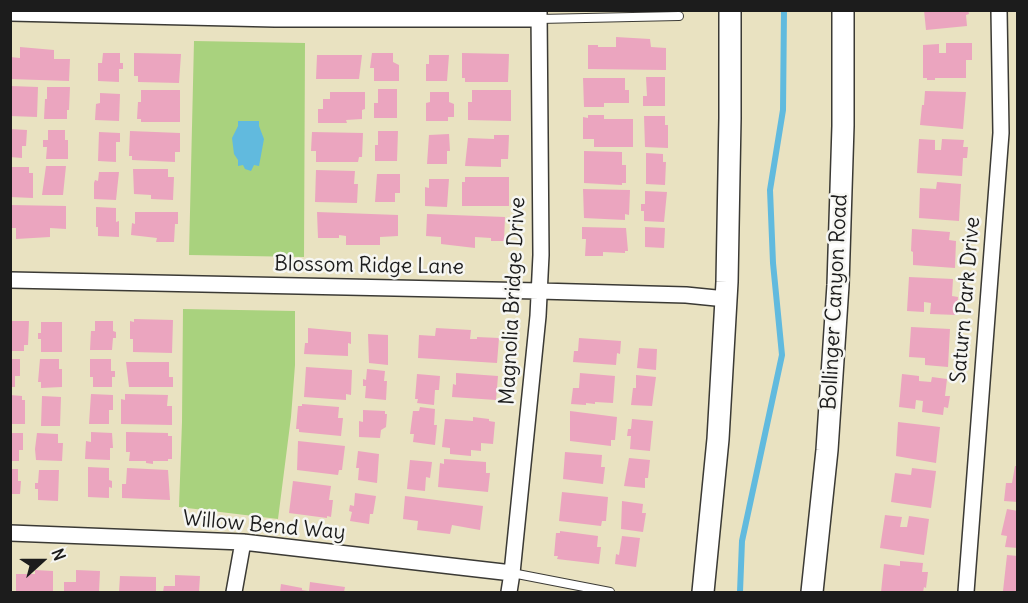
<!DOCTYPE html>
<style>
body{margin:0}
#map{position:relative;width:1028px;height:603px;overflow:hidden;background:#e9e2c1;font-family:Delius,sans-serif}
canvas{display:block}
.frame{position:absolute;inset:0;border:12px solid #1c1c1c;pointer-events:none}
.north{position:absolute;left:12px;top:531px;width:60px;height:60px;-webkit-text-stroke:4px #f6f6f2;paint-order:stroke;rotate:69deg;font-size:16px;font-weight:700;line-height:24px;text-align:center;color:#1c1c1c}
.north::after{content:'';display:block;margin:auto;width:21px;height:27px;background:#1c1c1c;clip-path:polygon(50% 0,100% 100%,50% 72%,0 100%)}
</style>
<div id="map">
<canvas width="1028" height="603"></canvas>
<div class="frame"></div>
<div class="north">N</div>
</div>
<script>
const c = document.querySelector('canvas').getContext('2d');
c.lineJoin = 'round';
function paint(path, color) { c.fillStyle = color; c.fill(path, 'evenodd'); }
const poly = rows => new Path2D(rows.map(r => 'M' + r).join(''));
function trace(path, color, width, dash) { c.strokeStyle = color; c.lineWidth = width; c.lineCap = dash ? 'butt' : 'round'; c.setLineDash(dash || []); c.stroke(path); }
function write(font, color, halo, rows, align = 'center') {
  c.font = font + ' Delius,sans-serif'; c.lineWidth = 5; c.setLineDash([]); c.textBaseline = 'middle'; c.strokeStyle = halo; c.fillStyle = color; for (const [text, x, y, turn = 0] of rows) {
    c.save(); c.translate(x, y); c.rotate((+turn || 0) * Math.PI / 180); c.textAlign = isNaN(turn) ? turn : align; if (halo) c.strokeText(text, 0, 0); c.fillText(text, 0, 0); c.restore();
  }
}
const green = poly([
 [194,41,305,43,304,257,189,255],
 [183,309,295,311,295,365,291,417,278,519,179,507,182,422]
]);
const water = poly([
 [238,121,259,121,259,126,264,139,259,166,254,165,251,171,245,169,243,165,238,166,238,160,234,154,232,138,238,126]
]);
const stream = poly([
 [740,592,742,541,782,355,773,263,770,190,783,110,784,10]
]);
const building = poly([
 [924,10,968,10,969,14,966,15,967,26,926,30],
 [616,37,650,39,651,47,666,48,666,70,588,69,588,45,598,45,598,47,616,47],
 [946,43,972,43,972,60,966,60,966,78,935,78,935,80,927,80,927,78,923,78,923,45,939,44,939,53,946,53],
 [20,47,54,50,54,59,70,59,69,81,10,79,10,57,20,58],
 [103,53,120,53,120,63,123,63,123,69,119,69,119,82,98,81,98,63,102,63],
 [134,53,181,54,179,83,138,82,138,76,134,76],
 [372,53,393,53,393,62,399,65,399,81,374,81,374,68,370,68],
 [462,53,509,54,508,82,465,82,465,78,462,78],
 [317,55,362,55,359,79,316,79],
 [429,55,449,55,447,81,426,81,426,64,429,64],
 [646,77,665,77,665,106,643,106,643,96,647,96],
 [583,78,625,78,625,90,629,90,629,103,604,103,604,107,584,107],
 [10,86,38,87,37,117,10,116],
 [47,87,70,87,69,110,67,110,67,119,44,119,45,99,47,99],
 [378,89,397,89,397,118,374,118,374,103,378,103],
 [141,90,180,90,180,122,141,122,141,119,137,119,138,102,141,102],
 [472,90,511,90,511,121,468,120,468,102,472,102],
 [925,91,966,92,963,129,920,125,922,105,924,105],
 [330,92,365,92,365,109,362,110,362,119,346,120,347,123,318,123,318,109,323,109,323,99,330,99],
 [430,92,449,92,449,102,454,104,454,117,448,117,448,121,426,121,426,103,430,102],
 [100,93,120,94,119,121,95,120,96,104,100,103],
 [588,115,604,115,604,119,633,119,633,147,594,147,594,139,583,139,583,117,588,118],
 [644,116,665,116,665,125,668,125,668,148,645,147],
 [10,129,27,130,26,146,22,146,22,158,10,157],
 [48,130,65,130,65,140,68,140,68,159,46,159,47,147,43,147,43,140,48,140],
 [130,131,180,133,180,152,175,152,175,162,132,160,132,156,129,156],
 [378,131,398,131,397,161,375,161,375,145,378,145],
 [99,132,120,133,120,142,116,142,116,162,98,161],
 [312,132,363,133,362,157,359,157,358,162,316,162,316,151,311,151],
 [449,134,450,151,447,151,447,164,427,164,429,135],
 [494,135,509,135,508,159,501,159,501,167,465,166,468,138,494,139],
 [919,139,935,140,935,150,941,150,942,139,964,140,963,147,968,147,967,158,963,158,962,176,917,173],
 [584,151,622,152,622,165,626,165,626,183,622,183,622,185,584,183],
 [646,153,663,154,663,162,666,162,665,185,646,184],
 [46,166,66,166,63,195,42,195],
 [10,167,29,167,29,173,33,173,33,198,10,197],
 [133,169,168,169,168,177,174,177,173,200,151,199,151,195,134,194],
 [316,170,355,171,354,184,358,184,357,203,315,202],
 [99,172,119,172,116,200,94,199,94,183,95,180,98,181],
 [377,174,400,174,400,193,395,193,395,202,375,202],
 [465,177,509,177,509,206,462,206,462,182,465,182],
 [429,179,449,179,447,207,425,206,425,187,429,188],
 [937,182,961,184,959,221,919,218,920,188,936,189],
 [583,189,630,190,629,215,625,214,625,220,584,218],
 [645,191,667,192,664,222,644,221,644,211,641,211,641,204,645,204],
 [10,205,66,206,66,229,50,228,50,237,16,239,16,228,10,228],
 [96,207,116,208,116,222,119,221,119,237,98,236,98,227,96,227],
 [135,212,178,212,178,224,175,224,174,242,156,242,157,238,131,235,132,223,135,224],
 [317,212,398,215,398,236,380,237,380,245,346,245,346,236,339,235,339,238,318,238],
 [427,214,505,217,504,241,491,241,491,238,475,237,475,248,441,244,441,237,426,236],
 [582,227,626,228,628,251,625,251,625,253,603,252,603,256,585,256,586,239,582,239],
 [645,227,665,228,664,248,645,247],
 [912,229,950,232,949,240,956,241,955,268,913,265,913,252,911,251],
 [909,277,953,279,952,296,958,297,957,315,930,314,931,303,924,302,924,312,907,311],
 [134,319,173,320,172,353,133,352,133,339,130,339,130,321,134,322],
 [10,321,29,321,28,345,24,345,24,351,10,351],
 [95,321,113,321,113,331,116,332,116,338,113,338,112,350,90,350,91,331,95,331],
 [41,322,62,322,62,352,41,352,41,339,38,339,38,333,41,333],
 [911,327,950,329,948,367,925,365,925,358,909,357],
 [308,328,351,332,351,344,348,343,348,356,304,354,305,343,308,343],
 [436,328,471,330,470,339,477,339,477,337,499,338,497,363,418,358,419,335,435,336],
 [368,334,388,335,388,365,369,363],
 [579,338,621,341,620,354,617,353,616,365,573,362,574,351,578,351],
 [639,348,657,349,656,370,637,368],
 [10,359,20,359,20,376,15,376,15,387,10,387],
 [40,359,59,359,59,369,62,369,62,387,41,388,41,382,38,382],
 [90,359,111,359,111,371,115,371,115,377,112,377,112,387,93,387,93,377,90,377],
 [126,362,169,362,169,377,173,377,173,387,129,387],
 [306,367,352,370,351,395,346,394,346,400,304,397],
 [367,369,385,371,384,381,387,381,386,400,365,398,366,386,363,386,363,379,366,380],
 [456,373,498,376,496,400,452,397,453,384,456,385],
 [580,373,615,376,613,403,595,402,595,404,586,403,586,405,571,404,573,388,579,388],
 [417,374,440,376,439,390,435,390,434,405,417,403,418,399,415,399],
 [902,374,919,376,919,381,931,382,932,377,947,379,945,396,950,396,948,408,944,407,943,415,922,412,923,401,916,400,915,409,899,407],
 [636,375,656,377,652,406,631,405,633,388,636,388],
 [91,394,113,395,113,410,109,410,109,424,89,424],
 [125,394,168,395,167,406,172,406,172,425,121,424,121,399,125,400],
 [10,395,22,396,22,400,25,400,25,424,10,424],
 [42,396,61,397,60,426,41,426],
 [302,404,339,407,338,418,343,418,341,436,299,432,299,429,296,429,298,406,302,406],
 [420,407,435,409,434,425,437,425,435,445,413,442,414,434,410,434,413,411,419,411],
 [363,410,385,411,385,414,387,414,386,427,381,430,380,438,359,437,359,421,363,422],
 [570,411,617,417,615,440,611,440,611,446,570,441],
 [473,417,489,419,489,421,495,422,493,444,481,443,481,451,471,450,471,456,450,454,450,448,442,447,445,419,473,421],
 [632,419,653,421,650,451,630,449,631,436,627,436,628,429,631,429],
 [898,422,940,427,936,463,896,456],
 [91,432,112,433,113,448,110,448,110,460,85,459,86,441,91,442],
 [126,432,168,433,168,436,172,436,172,459,168,459,168,461,153,461,153,464,146,463,146,461,129,461,130,452,126,452],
 [10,433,23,433,23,450,19,450,19,461,10,461],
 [37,433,58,434,58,443,63,443,62,461,36,460,35,449],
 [298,441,345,446,342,470,339,470,338,475,297,470],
 [358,451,379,454,377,483,358,480,359,468,356,468],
 [565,452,602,455,601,467,605,467,603,484,563,479],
 [629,458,650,460,648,478,645,478,645,488,624,486],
 [444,459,486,462,486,473,490,473,488,492,438,487,440,463,444,464],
 [410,460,432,462,430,478,426,477,425,491,407,489],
 [1015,466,1018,466,1018,502,1004,501,1006,483,1012,483],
 [88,467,109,468,109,480,112,481,112,488,109,487,109,498,88,497],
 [127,468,168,470,170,500,122,498,122,484,126,484],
 [912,468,936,471,931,508,891,502,895,473,911,475],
 [10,469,18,469,18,481,21,481,20,494,10,494],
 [39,470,59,470,58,501,38,500,38,489,35,489,35,483,38,483],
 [293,481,331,486,329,500,333,500,331,517,327,516,327,518,289,513],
 [562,492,608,497,606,521,602,521,601,526,559,521],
 [355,493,376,496,373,514,370,514,369,524,350,521,352,512,349,511,350,505,354,506],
 [405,496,483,506,480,530,452,525,450,534,417,530,418,521,403,519],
 [622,501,643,504,642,513,646,513,643,532,621,529],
 [1007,509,1018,511,1018,548,1005,547,1007,536,1001,535],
 [885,515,902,517,900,527,907,527,909,516,929,519,924,555,880,548],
 [560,531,598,536,597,547,601,547,599,564,557,559,558,556,554,556,556,533,560,533],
 [622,536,640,538,636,567,615,564,616,554,619,555],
 [1007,555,1018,556,1018,592,1003,591],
 [900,561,923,563,922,572,928,572,926,588,924,587,923,592,881,592,884,564,900,566],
 [35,570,53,571,53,592,16,592,16,574,35,574],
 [76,570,100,571,99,592,64,592,64,582,76,582],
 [175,575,200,576,199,592,163,592,164,586,175,586],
 [120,576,156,577,156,592,119,592],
 [310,582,345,587,344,592,280,592,281,584,302,588,302,590,309,591]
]);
const service = poly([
 [539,19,679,16],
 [512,573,610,592]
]);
const minor = poly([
 [10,13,275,19,539,19],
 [10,280,539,291,686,295,726,299],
 [10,533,243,542,512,573],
 [234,592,243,542],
 [509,592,512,573,538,316,541,255,539,10],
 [966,592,1001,133,999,10]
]);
const secondary = poly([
 [703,592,718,439,727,282,730,118,730,10],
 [812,592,827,450,838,285,843,126,843,10]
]);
const streetNames = [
 ["Blossom Ridge Lane",369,266,1],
 ["Saturn Park Drive",966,300,-85],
 ["Magnolia Bridge Drive",513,301,-87],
 ["Bollinger Canyon Road",835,302,-87],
 ["Willow Bend Way",264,526,5]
];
paint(green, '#a9d27e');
paint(water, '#61bade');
trace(stream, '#61bade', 6);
paint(building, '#eba5bf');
trace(service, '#3b3a35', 10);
trace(minor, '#3b3a35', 18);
trace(secondary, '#3b3a35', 24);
trace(service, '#fff', 8);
trace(minor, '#fff', 15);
trace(secondary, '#fff', 21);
write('21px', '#1c1c1c', '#f6f6f2', streetNames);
</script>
